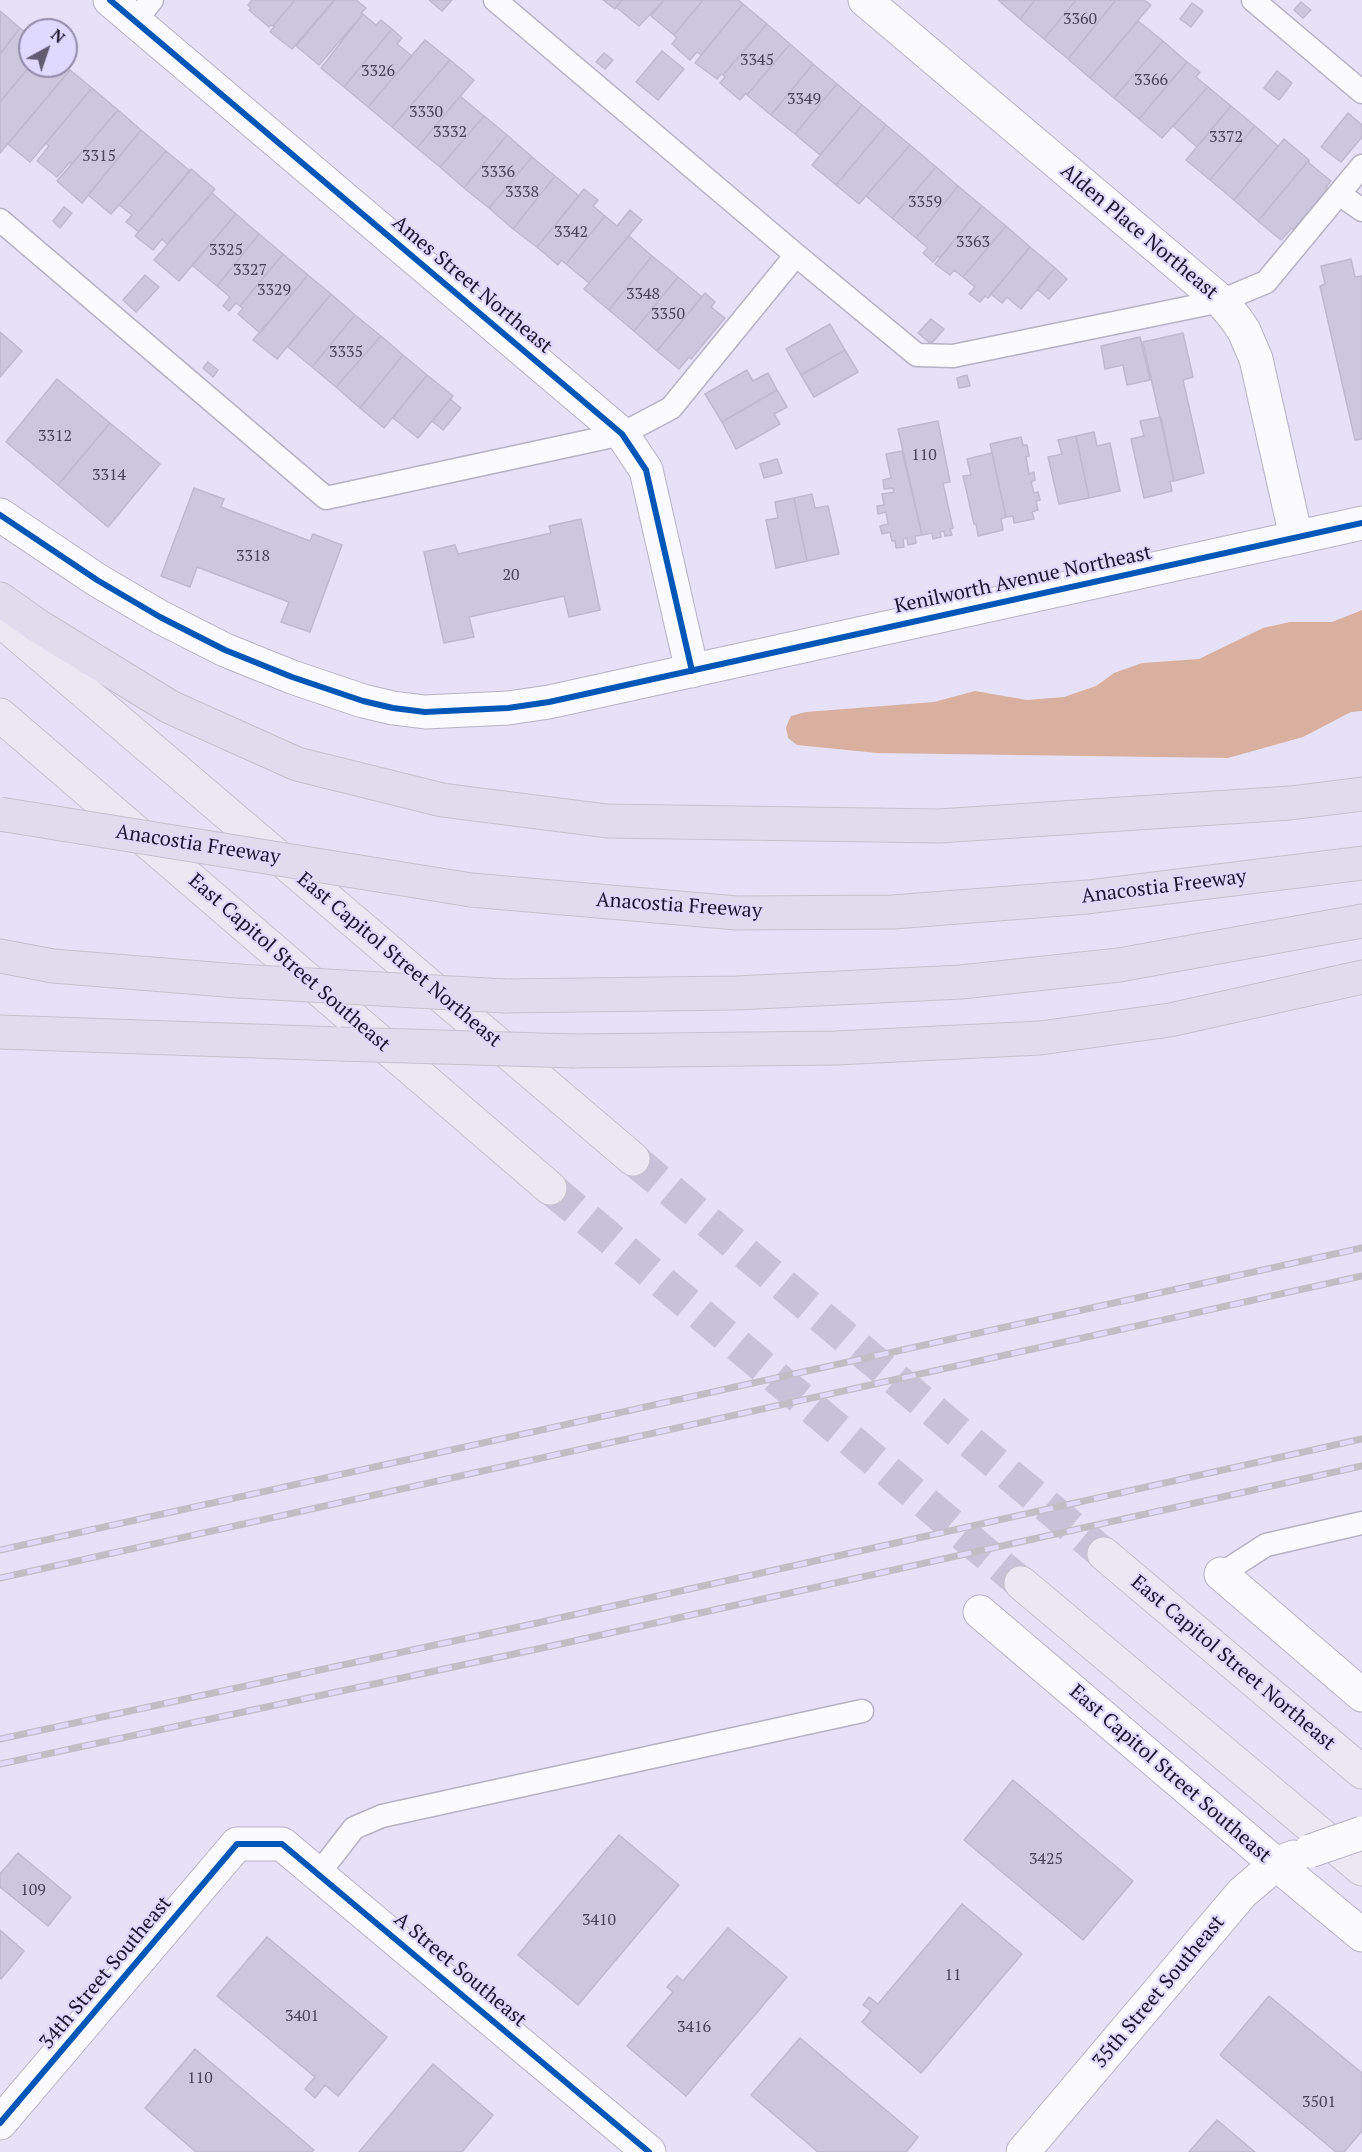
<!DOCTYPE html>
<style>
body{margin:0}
#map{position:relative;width:1362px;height:2152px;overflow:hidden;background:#e6e1f7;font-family:"PT Serif",serif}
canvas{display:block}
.north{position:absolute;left:18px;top:18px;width:60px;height:60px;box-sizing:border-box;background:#e0d9ff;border:2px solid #918baa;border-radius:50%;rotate:40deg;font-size:16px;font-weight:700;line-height:24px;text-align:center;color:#1b152b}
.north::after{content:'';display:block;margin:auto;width:21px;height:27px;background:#625c72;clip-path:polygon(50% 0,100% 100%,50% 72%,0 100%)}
</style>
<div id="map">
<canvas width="1362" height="2152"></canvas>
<div class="north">N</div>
</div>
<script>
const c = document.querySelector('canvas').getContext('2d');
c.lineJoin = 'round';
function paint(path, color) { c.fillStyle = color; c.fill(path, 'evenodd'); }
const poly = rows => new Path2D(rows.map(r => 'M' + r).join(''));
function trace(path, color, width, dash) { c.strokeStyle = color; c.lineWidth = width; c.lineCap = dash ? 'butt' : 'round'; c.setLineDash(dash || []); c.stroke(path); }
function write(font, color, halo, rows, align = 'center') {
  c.font = font + ' "PT Serif",serif'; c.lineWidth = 4.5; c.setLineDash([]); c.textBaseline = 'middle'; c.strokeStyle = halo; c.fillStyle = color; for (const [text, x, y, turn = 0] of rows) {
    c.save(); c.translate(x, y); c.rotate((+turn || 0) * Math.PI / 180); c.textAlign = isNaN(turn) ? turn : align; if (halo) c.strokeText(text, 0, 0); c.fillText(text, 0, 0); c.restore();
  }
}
const forest = poly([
 [1362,610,1362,711,1351,712,1303,737,1228,758,877,753,797,745,788,738,786,727,791,716,806,712,934,702,975,691,1027,700,1064,697,1096,686,1114,673,1142,663,1199,659,1263,628,1290,622,1332,622]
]);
const building = poly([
 [252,0,295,0,273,26,271,25,269,27,249,10,251,8,248,5,252,0],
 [295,0,334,0,292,49,270,32,274,27,273,26,295,0],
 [335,0,356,0,366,8,361,13,363,14,319,65,296,46,335,0],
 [429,0,452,0,442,11,429,0],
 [603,0,622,0,615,9,603,0],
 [622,0,664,0,639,26,616,7,622,0],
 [664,0,703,0,674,35,651,16,664,0],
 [703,0,738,0,743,4,701,55,697,52,690,60,672,44,677,38,674,35,703,0],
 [998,0,1035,0,1020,19,998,0],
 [1035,0,1076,0,1044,39,1020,19,1035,0],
 [1076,0,1116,0,1068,59,1044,39,1076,0],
 [1116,0,1144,0,1151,5,1090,78,1068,59,1116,0],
 [1301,2,1311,10,1303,18,1294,10,1301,2],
 [1192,3,1203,11,1191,27,1180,19,1192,3],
 [743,4,767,24,723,75,721,74,717,79,695,63,743,4],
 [0,11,20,28,0,54,0,11],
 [363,14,376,25,381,20,392,29,344,87,321,68,363,14],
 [1138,21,1163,41,1114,98,1090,78,1138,21],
 [767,24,790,44,747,95,746,93,740,100,720,83,725,77,723,75,767,24],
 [20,28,30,36,30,66,0,102,0,54,20,28],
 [392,29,402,38,397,44,412,56,368,107,344,87,392,29],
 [425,40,450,60,392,127,368,107,425,40],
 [1163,41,1187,62,1139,119,1114,98,1163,41],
 [790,44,813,64,771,115,747,95,790,44],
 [662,51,684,69,658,100,636,82,662,51],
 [604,53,613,60,605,69,596,62,604,53],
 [450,60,474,80,417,148,392,127,450,60],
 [1187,62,1200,72,1196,77,1208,87,1162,138,1139,119,1187,62],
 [813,64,837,84,795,134,771,115,813,64],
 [30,66,65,66,70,70,0,153,0,102,30,66],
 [70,70,92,88,30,162,8,144,70,70],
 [1277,71,1292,83,1279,100,1264,88,1277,71],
 [837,84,862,105,820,155,795,134,837,84],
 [1208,87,1231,106,1197,147,1173,126,1208,87],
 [92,88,118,110,72,164,70,162,57,177,37,161,49,146,46,143,92,88],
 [460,96,484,116,440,167,417,148,460,96],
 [862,105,886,125,836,185,812,165,862,105],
 [1231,106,1255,126,1210,180,1186,160,1231,106],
 [118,110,141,130,82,203,57,181,118,110],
 [1348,113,1362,125,1362,137,1341,162,1321,147,1348,113],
 [484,116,507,135,464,188,440,167,484,116],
 [886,125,910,145,859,204,836,185,886,125],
 [1255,126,1278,146,1234,200,1210,180,1255,126],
 [141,130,166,151,111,214,88,195,141,130],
 [507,135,532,157,489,208,464,188,507,135],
 [1284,139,1309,160,1258,221,1234,200,1284,139],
 [910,145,936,167,892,218,866,196,910,145],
 [166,151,190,171,139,232,126,222,132,215,119,205,166,151],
 [532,157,555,176,513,229,489,208,532,157],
 [1309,160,1309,163,1331,181,1326,187,1328,188,1293,230,1292,228,1281,240,1258,221,1309,160],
 [936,167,958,186,916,238,892,218,936,167],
 [191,169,215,189,167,244,162,239,153,250,135,236,191,169],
 [555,176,579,196,537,247,513,229,555,176],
 [958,186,982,206,940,258,938,256,933,262,923,253,928,248,916,238,958,186],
 [584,189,598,200,593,206,605,216,566,264,561,260,558,265,537,247,584,189],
 [212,193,236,214,179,281,154,260,212,193],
 [982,206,1006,226,963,277,954,270,950,275,935,264,982,206],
 [64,207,72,213,60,228,53,221,64,207],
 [630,210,642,220,589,283,566,264,605,216,617,226,630,210],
 [236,214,259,234,217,286,192,265,236,214],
 [1006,226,1030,247,988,298,985,296,980,302,969,294,975,287,963,277,1006,226],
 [259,234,283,254,240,306,236,303,229,311,223,306,230,297,217,286,259,234],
 [629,236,652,256,609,310,584,289,629,236],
 [1030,247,1055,268,1021,309,1007,297,1002,303,991,294,1030,247],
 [283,254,308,275,260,333,238,314,243,308,240,306,283,254],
 [652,256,678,277,634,331,609,310,652,256],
 [1351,259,1355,277,1362,276,1362,439,1355,440,1320,286,1325,284,1321,266,1351,259],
 [1055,268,1067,279,1049,299,1037,289,1055,268],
 [145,275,159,287,136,312,123,300,145,275],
 [308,275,331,294,277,359,253,340,308,275],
 [678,277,702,297,657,351,634,331,678,277],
 [705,293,715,302,711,307,725,318,691,359,689,357,679,369,657,351,705,293],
 [331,294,355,315,312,367,288,347,331,294],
 [355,315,381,336,336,387,312,367,355,315],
 [931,319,944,329,931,344,918,333,931,319],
 [830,324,845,350,801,375,786,349,830,324],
 [0,332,22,351,0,377,0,332],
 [1183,333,1193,377,1183,380,1204,473,1174,481,1143,342,1183,333],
 [381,336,403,355,360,408,336,387,381,336],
 [1140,337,1150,380,1127,385,1123,365,1105,369,1101,346,1140,337],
 [845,350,858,372,814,397,801,375,845,350],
 [403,355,427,375,384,428,360,408,403,355],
 [208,362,218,370,213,377,203,368,208,362],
 [747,370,753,381,768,373,777,390,722,422,705,394,747,370],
 [427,375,453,396,418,438,393,418,427,375],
 [967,375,970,386,959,388,957,378,967,375],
 [57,379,110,423,58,485,6,442,57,379],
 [777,390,787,407,774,414,780,424,736,449,722,422,777,390],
 [450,399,461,408,443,430,432,421,450,399],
 [1161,417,1174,481,1170,481,1172,491,1144,498,1131,439,1144,436,1140,421,1161,417],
 [938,421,950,482,943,483,953,528,950,529,952,535,945,536,944,531,940,532,941,537,933,539,932,533,922,535,898,429,938,421],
 [110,423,160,464,108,527,58,485,110,423],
 [1094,432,1097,446,1110,443,1120,491,1089,498,1076,436,1094,432],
 [1076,436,1089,498,1059,504,1048,457,1062,454,1058,440,1076,436],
 [1021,437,1023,445,1027,445,1029,456,1026,457,1029,474,1034,472,1035,480,1031,482,1034,493,1038,492,1040,500,1036,501,1038,510,1032,512,1034,519,1014,523,1013,516,1006,517,990,444,1021,437],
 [902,451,922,535,915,536,916,543,908,545,907,538,903,539,904,547,896,548,895,541,892,541,890,532,882,534,880,526,888,524,886,512,878,514,877,506,884,505,882,494,894,492,893,488,884,489,883,480,891,478,886,454,902,451],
 [992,453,1006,517,1001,519,1003,530,978,536,976,524,974,524,963,476,971,475,967,459,992,453],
 [777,459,782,473,764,478,760,464,777,459],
 [194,488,224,499,221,507,310,541,313,534,342,545,310,632,281,622,289,602,197,567,190,587,161,576,194,488],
 [812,494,815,508,828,506,839,554,807,561,794,498,812,494],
 [794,498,807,561,776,568,766,520,778,518,775,502,794,498],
 [581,519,600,610,569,617,564,596,469,617,474,637,444,643,424,552,455,545,458,554,551,533,549,526,581,519],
 [1013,1780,1133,1881,1083,1940,964,1840,1013,1780],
 [619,1835,679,1885,578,2005,518,1955,619,1835],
 [18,1853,71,1897,48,1926,0,1887,0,1874,18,1853],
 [962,1904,1022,1954,921,2073,862,2022,871,2011,863,2005,869,1997,878,2004,962,1904],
 [728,1928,787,1977,686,2096,627,2046,673,1992,667,1987,677,1976,683,1981,728,1928],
 [0,1930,24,1951,1,1979,0,1978,0,1930],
 [267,1937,387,2037,338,2096,325,2085,315,2098,305,2089,315,2077,217,1996,267,1937],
 [1269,1996,1362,2073,1362,2131,1344,2152,1336,2152,1220,2055,1269,1996],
 [800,2038,918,2137,906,2152,818,2152,751,2095,800,2038],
 [195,2049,314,2150,312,2152,196,2152,145,2108,195,2049],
 [433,2064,493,2115,462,2152,359,2152,433,2064],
 [1217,2120,1255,2152,1189,2152,1217,2120]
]);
const primaryTunnel = poly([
 [633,1159,1104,1554],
 [550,1188,1021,1583]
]);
const service = poly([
 [495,0,796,255,917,355,953,356,1221,301,1266,282,1362,166],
 [1253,0,1362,92],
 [135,21,152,0],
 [1339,194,1362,210],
 [0,220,326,498,622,434,671,408,796,255],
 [1221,1574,1266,1545,1362,1523],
 [319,1873,354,1828,382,1816,862,1711]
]);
const minor = poly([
 [110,0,622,434,646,470,692,671],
 [865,0,1221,301,1236,319,1244,331,1256,359,1296,537],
 [0,515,97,580,160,617,225,650,292,677,363,701,393,708,425,712,508,708,549,702,1362,523],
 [1221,1574,1362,1695],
 [980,1612,1276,1864,1362,1935],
 [0,2123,237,1844,282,1844,649,2152],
 [1023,2152,1242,1893,1276,1864,1294,1857]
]);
const primary = poly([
 [0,620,633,1159],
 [0,715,550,1188],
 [1104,1554,1362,1772],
 [1021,1583,1362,1869]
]);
const motorway = poly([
 [0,599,38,626,170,707,297,764,442,800,607,821,939,826,1290,803,1362,794],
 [471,890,737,913,893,912,1088,897,1362,863],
 [0,956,53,966,238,981],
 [505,996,736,993,961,982,1119,965,1362,921],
 [0,1032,340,1044],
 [575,1051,836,1048,1040,1038,1170,1020,1362,977]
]);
const rail = poly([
 [0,1550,1362,1248],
 [0,1578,1362,1276],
 [0,1739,537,1623,1362,1439],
 [0,1764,556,1645,1362,1466]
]);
const minorBridge = poly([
 [1310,1851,1362,1833]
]);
const motorwayBridge = poly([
 [0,814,471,890],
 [238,981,505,996],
 [340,1044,575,1051]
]);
const cycleway = poly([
 [110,0,622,434,646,470,692,671],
 [0,515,97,580,160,617,225,650,292,677,363,701,393,708,425,712,508,708,549,702,1362,523],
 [0,2123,237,1844,282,1844,649,2152]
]);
const numberNames = [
 ["3360",1080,19],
 ["3345",757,60],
 ["3326",378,71],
 ["3366",1151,80],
 ["3349",804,99],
 ["3330",426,112],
 ["3332",450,132],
 ["3372",1226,137],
 ["3315",99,156],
 ["3336",498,172],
 ["3338",522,192],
 ["3359",925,202],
 ["3342",571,232],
 ["3363",973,242],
 ["3325",226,250],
 ["3327",250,270],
 ["3329",274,290],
 ["3348",643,294],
 ["3350",668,314],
 ["3335",346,352],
 ["3312",55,436],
 ["110",924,455],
 ["3314",109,475],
 ["3318",253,556],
 ["20",511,575],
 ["3425",1046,1859],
 ["109",33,1890],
 ["3410",599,1920],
 ["11",953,1975],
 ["3401",302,2016],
 ["3416",694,2027],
 ["110",200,2078],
 ["3501",1319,2102]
];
const streetNames = [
 ["Alden Place Northeast",1139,232,40],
 ["Ames Street Northeast",472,285,40],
 ["Kenilworth Avenue Northeast",1023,580,-12],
 ["Anacostia Freeway",198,845,9],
 ["Anacostia Freeway",1164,887,-7],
 ["Anacostia Freeway",679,906,4],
 ["East Capitol Street Northeast",399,960,40],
 ["East Capitol Street Southeast",289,963,41],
 ["East Capitol Street Northeast",1233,1663,40],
 ["East Capitol Street Southeast",1170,1774,41],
 ["A Street Southeast",460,1970,40],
 ["34th Street Southeast",106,1973,-50],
 ["35th Street Southeast",1159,1992,-50]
];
paint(forest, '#d9b09f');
paint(building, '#ccc7dd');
trace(building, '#beb9ce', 1.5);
trace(primaryTunnel, '#c8c2d8', 33, [33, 16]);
trace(service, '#b6b2c6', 25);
trace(minor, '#b6b2c6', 35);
trace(primary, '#c4c1cd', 35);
trace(motorway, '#c4c1cd', 35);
trace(service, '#fbfafe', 22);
trace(minor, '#fbfafe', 33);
trace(primary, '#ebe8f4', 33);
trace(motorway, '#e0dced', 33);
trace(rail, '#c0bec4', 7);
trace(rail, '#e0d9ff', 4.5, [14]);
trace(minorBridge, '#b6b2c6', 35, []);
trace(motorwayBridge, '#c4c1cd', 35, []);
trace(minorBridge, '#fbfafe', 33);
trace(motorwayBridge, '#e0dced', 33);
trace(cycleway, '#0057b8', 6);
write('16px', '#474258', null, numberNames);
write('20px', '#1b152b', '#e0d9ff', streetNames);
</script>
